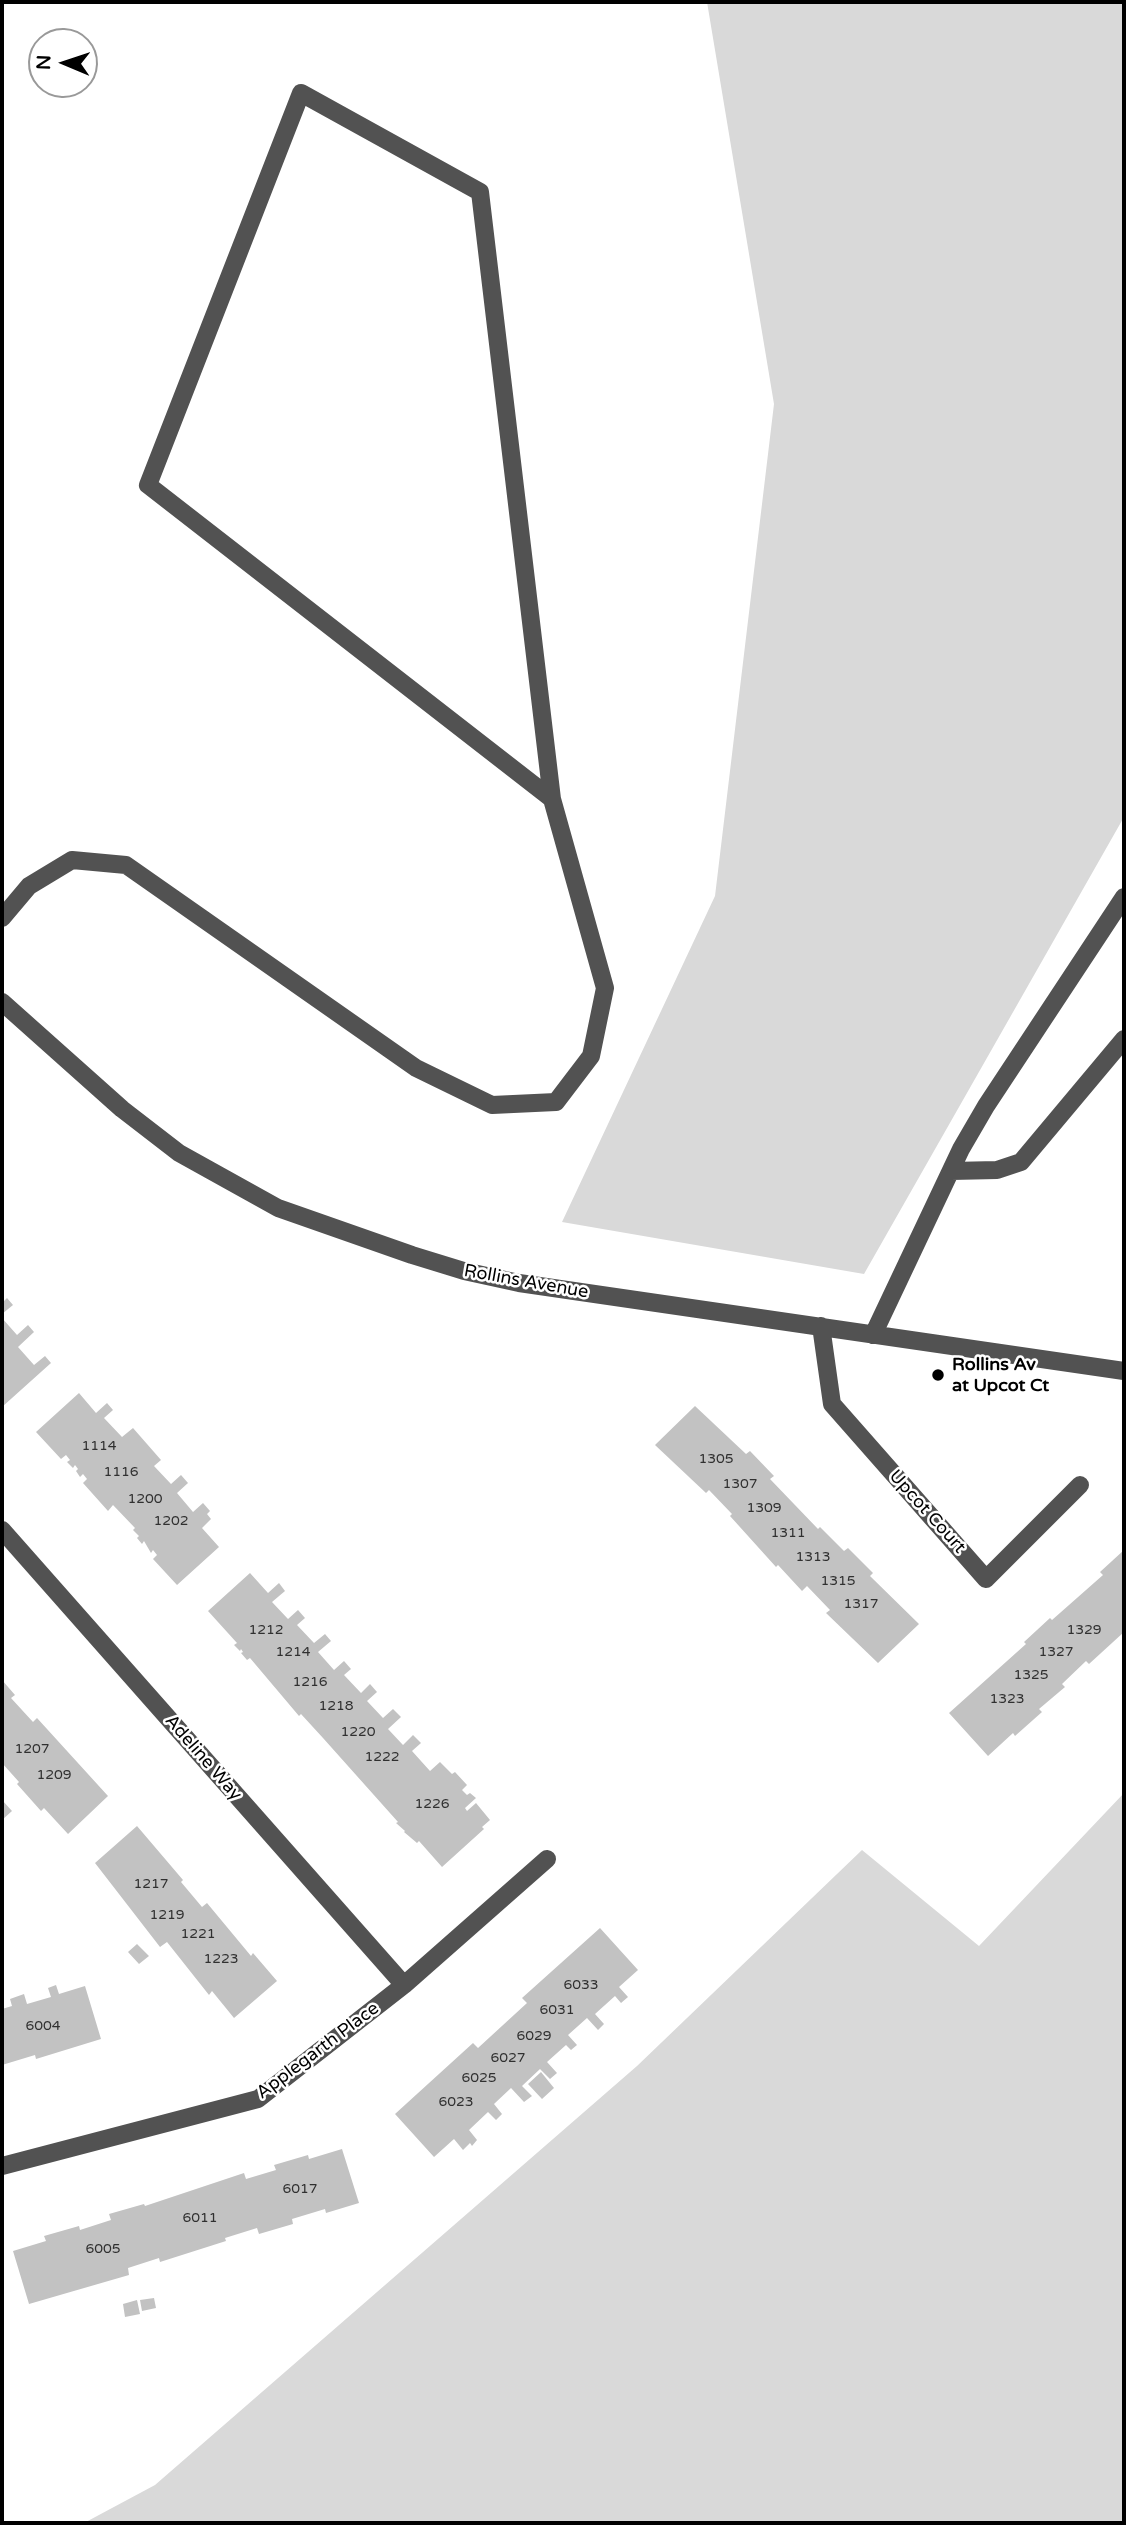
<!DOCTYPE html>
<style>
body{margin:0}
#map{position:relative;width:1126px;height:2525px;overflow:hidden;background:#fff;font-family:"Varela Round",sans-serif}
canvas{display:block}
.frame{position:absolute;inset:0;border:4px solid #000;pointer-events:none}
.north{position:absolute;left:28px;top:28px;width:70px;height:70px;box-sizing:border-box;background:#fff;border:2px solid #999;border-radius:50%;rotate:272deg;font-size:19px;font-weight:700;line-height:28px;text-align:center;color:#000}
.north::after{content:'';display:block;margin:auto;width:24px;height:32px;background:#000;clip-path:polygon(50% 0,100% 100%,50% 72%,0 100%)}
</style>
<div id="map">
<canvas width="1126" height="2525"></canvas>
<div class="frame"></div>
<div class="north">N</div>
</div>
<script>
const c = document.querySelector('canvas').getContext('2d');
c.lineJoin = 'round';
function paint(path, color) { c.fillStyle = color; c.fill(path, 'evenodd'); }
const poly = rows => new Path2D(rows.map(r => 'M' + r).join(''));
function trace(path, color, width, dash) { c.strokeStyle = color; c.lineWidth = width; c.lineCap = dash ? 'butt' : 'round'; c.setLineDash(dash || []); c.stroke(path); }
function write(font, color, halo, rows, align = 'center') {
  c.font = font + ' "Varela Round",sans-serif'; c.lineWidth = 5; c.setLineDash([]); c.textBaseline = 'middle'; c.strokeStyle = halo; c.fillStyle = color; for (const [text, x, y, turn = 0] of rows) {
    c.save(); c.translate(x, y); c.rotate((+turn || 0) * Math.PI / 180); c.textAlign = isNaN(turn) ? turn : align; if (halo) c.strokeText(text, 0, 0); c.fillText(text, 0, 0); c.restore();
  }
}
const green = poly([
 [707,2,1124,2,1124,817,864,1274,562,1222,715,896,774,404],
 [1124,1793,1124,2523,84,2523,155,2485,637,2066,862,1850,979,1946]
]);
const building = poly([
 [7,1298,13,1305,2,1314,2,1303],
 [2,1318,17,1335,28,1325,34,1332,18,1347,34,1365,45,1356,51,1363,2,1407],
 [79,1393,96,1413,107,1403,113,1410,104,1418,122,1437,133,1428,161,1460,154,1466,171,1484,181,1475,188,1483,177,1493,193,1512,203,1503,210,1511,207,1514,211,1519,202,1528,219,1547,177,1585,153,1559,157,1555,153,1550,151,1553,144,1541,142,1544,137,1538,139,1536,133,1530,135,1528,113,1505,108,1511,83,1483,87,1479,83,1474,80,1477,76,1471,78,1469,75,1465,73,1468,67,1462,70,1460,66,1455,61,1459,36,1432],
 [695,1406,746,1454,750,1451,774,1476,770,1479,818,1529,820,1527,844,1551,848,1548,873,1573,870,1576,919,1624,878,1663,826,1613,830,1610,807,1586,802,1591,778,1565,776,1567,730,1516,732,1514,709,1490,706,1493,655,1445],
 [1124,1550,1124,1632,1089,1664,1086,1661,1062,1684,1065,1687,1039,1709,1042,1712,1015,1736,1013,1733,988,1756,949,1713,1026,1644,1024,1642,1050,1618,1052,1620,1103,1575,1100,1572],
 [250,1573,268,1593,279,1583,285,1591,272,1602,288,1619,298,1610,305,1618,297,1625,314,1643,325,1634,331,1641,318,1652,334,1670,344,1661,351,1669,344,1675,361,1693,370,1684,377,1692,367,1701,383,1718,393,1709,401,1717,388,1729,403,1745,413,1735,421,1743,412,1751,430,1771,440,1762,452,1774,455,1772,467,1785,462,1790,467,1795,470,1793,476,1798,465,1808,467,1811,476,1803,490,1820,482,1827,484,1829,442,1867,419,1841,417,1843,404,1832,405,1831,396,1823,398,1822,323,1738,301,1714,299,1716,250,1658,247,1660,241,1653,243,1652,241,1649,240,1651,234,1645,237,1643,208,1611],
 [2,1680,15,1695,11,1698,33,1722,37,1718,108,1796,68,1834,44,1808,41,1811,17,1784,19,1782,2,1763],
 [2,1800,12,1811,2,1820],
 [137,1826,183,1880,181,1882,202,1907,207,1903,251,1956,253,1953,277,1981,234,2018,212,1991,209,1995,167,1942,160,1947,95,1863],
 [600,1928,638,1970,619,1987,628,1997,621,2003,615,1996,595,2014,604,2024,598,2030,587,2018,568,2035,577,2045,571,2050,566,2045,547,2062,557,2073,550,2079,540,2069,522,2086,532,2096,524,2102,511,2088,494,2104,502,2114,496,2120,488,2112,469,2130,477,2140,472,2146,470,2143,463,2150,454,2139,434,2157,395,2114,473,2043,478,2048,527,2003,522,1998],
 [137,1944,149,1956,139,1964,128,1952],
 [56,1985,59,1994,85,1986,101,2039,36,2059,35,2055,2,2065,2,2009,12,2006,10,1999,24,1994,27,2004,51,1997,48,1988],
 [541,2072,554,2088,542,2099,528,2084],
 [342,2149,359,2203,326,2213,325,2209,292,2219,293,2224,259,2234,257,2228,225,2238,226,2241,160,2262,159,2258,128,2268,129,2275,29,2304,13,2251,46,2241,44,2236,79,2226,80,2230,111,2220,109,2214,144,2204,145,2206,244,2173,246,2179,276,2170,274,2165,308,2155,309,2159],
 [154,2298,156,2308,142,2311,140,2300],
 [137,2300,140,2314,125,2317,123,2304]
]);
const minor = poly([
 [2,918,29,886,72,860,126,865,416,1068,492,1105,556,1102,591,1056,605,988,552,799,480,192,301,93,148,485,552,799],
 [2,1002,122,1109,179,1153,278,1208,412,1255,464,1271,519,1283,1124,1371],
 [951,1171,997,1170,1021,1162,1124,1039],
 [821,1326,832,1404,986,1579,1080,1485],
 [873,1335,961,1149,986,1106,1124,897],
 [2,1530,404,1985],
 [2,2166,258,2099,404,1985,547,1859]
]);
const markers = [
 [938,1375,7,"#000"]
];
const numberNames = [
 ["1114",99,1446],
 ["1305",716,1459],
 ["1116",121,1472],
 ["1307",740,1484],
 ["1200",145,1499],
 ["1309",764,1508],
 ["1202",171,1521],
 ["1311",788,1533],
 ["1313",813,1557],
 ["1315",838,1581],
 ["1317",861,1604],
 ["1212",266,1630],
 ["1329",1084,1630],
 ["1214",293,1652],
 ["1327",1056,1652],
 ["1325",1031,1675],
 ["1216",310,1682],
 ["1323",1007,1699],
 ["1218",336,1706],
 ["1220",358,1732],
 ["1207",32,1749],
 ["1222",382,1757],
 ["1209",54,1775],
 ["1226",432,1804],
 ["1217",151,1884],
 ["1219",167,1915],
 ["1221",198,1934],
 ["1223",221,1959],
 ["6033",581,1985],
 ["6031",557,2010],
 ["6004",43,2026],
 ["6029",534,2036],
 ["6027",508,2058],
 ["6025",479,2078],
 ["6023",456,2102],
 ["6017",300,2189],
 ["6011",200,2218],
 ["6005",103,2249]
];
const streetNames = [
 ["Rollins Avenue",526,1282,10],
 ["Upcot Court",927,1512,48],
 ["Adeline Way",203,1758,49],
 ["Applegarth Place",318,2051,-37]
];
const poiNames = [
 ["Rollins Av",952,1365],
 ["at Upcot Ct",952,1386]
];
paint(green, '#d9d9d9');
paint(building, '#c2c2c2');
trace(minor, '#525252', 18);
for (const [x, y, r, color] of markers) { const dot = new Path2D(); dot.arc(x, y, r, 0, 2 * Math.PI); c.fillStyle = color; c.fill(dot); trace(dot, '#fff', 2.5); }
write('14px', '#303030', null, numberNames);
write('18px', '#000', '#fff', streetNames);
write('bold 18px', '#000', '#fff', poiNames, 'left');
</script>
